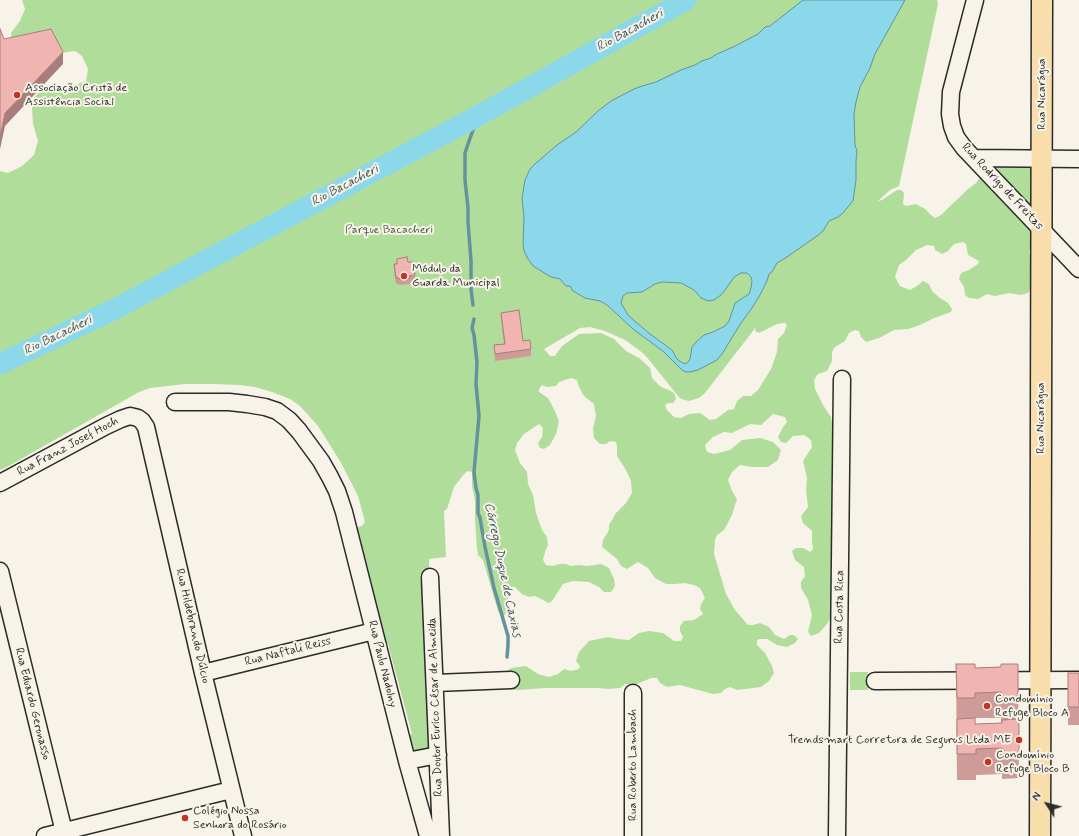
<!DOCTYPE html>
<meta charset="utf-8">
<style>
body{margin:0}
#map{position:relative;width:1079px;height:836px;overflow:hidden;background:#f7f3e8;font-family:Mynerve,sans-serif}
canvas{display:block}
.north{position:absolute;left:1027px;top:784px;width:40px;height:40px;-webkit-text-stroke:3px #f7f3e8;paint-order:stroke;rotate:306deg;font-size:11px;font-weight:700;line-height:16px;text-align:center;color:#2b2b2b}
.north::after{content:'';display:block;margin:auto;width:14px;height:18px;background:#2b2b2b;clip-path:polygon(50% 0,100% 100%,50% 72%,0 100%)}
</style>
<div id="map">
<canvas width="1079" height="836"></canvas>
<div class="north">N</div>
</div>
<script>
const c = document.querySelector('canvas').getContext('2d');
c.lineJoin = 'round';
function paint(path, color) { c.fillStyle = color; c.fill(path, 'evenodd'); }
const poly = rows => new Path2D(rows.map(r => 'M' + r).join(''));
function trace(path, color, width, dash) { c.strokeStyle = color; c.lineWidth = width; c.lineCap = dash ? 'butt' : 'round'; c.setLineDash(dash || []); c.stroke(path); }
function write(font, color, halo, rows, align = 'center') {
  c.font = font + ' Mynerve,sans-serif'; c.lineWidth = 4; c.setLineDash([]); c.textBaseline = 'middle'; c.strokeStyle = halo; c.fillStyle = color; for (const [text, x, y, turn = 0] of rows) {
    c.save(); c.translate(x, y); c.rotate((+turn || 0) * Math.PI / 180); c.textAlign = isNaN(turn) ? turn : align; if (halo) c.strokeText(text, 0, 0); c.fillText(text, 0, 0); c.restore();
  }
}
const green = poly([
 [22,0,937,0,938,4,899,186,890,190,878,201,882,200,897,190,901,190,904,193,903,204,906,206,916,204,925,209,931,215,935,218,941,215,968,189,976,183,980,178,985,178,1034,225,1033,242,1029,252,1031,257,1033,275,1032,287,1028,293,1021,295,1009,293,995,296,987,294,978,299,969,298,965,295,964,287,959,279,961,273,969,270,978,264,979,261,968,255,966,244,963,242,954,244,948,251,942,254,935,250,934,246,927,245,916,250,906,260,899,265,895,277,900,286,910,290,917,286,923,281,929,284,932,291,940,298,948,303,952,309,951,312,934,318,920,325,908,329,894,330,879,338,866,342,861,337,859,331,855,330,849,333,845,341,835,347,832,352,832,361,827,371,818,374,814,380,815,389,823,405,831,417,834,434,833,446,836,455,832,615,827,624,819,633,811,636,808,632,812,615,808,600,801,588,801,582,805,576,804,567,795,560,792,551,796,548,803,548,810,552,813,549,812,541,812,531,803,523,801,516,808,507,806,490,807,478,803,461,812,447,811,440,804,435,793,436,786,443,781,442,778,437,783,427,787,422,785,417,773,414,761,425,750,424,732,433,724,432,713,437,705,445,707,452,714,454,730,450,742,440,760,438,773,442,781,450,778,460,768,467,752,467,740,465,732,472,728,480,732,491,737,499,732,515,724,530,717,535,715,540,714,554,726,594,735,610,748,625,753,625,760,623,769,627,775,635,784,639,790,635,794,635,798,639,795,643,787,647,777,645,767,639,759,639,757,641,757,645,765,653,772,666,774,673,769,681,761,687,737,690,730,687,725,689,721,693,713,694,680,685,667,687,660,683,657,678,651,678,637,684,625,684,620,688,609,689,597,688,545,688,518,690,507,689,501,684,501,677,511,668,526,666,538,674,549,677,558,674,564,669,571,671,579,669,580,666,576,661,579,652,589,641,608,637,617,639,629,640,639,633,649,631,663,633,674,641,681,641,683,637,680,631,680,626,684,621,694,620,703,614,700,609,701,604,705,598,700,588,694,585,685,583,675,584,666,584,655,578,648,568,638,562,627,569,621,566,617,559,602,547,603,540,609,530,609,525,616,513,626,503,632,493,631,481,626,470,617,456,617,447,616,442,610,441,606,444,600,444,594,438,593,428,596,416,594,404,584,396,579,387,577,380,571,378,559,382,556,386,547,387,542,385,539,389,539,392,548,398,555,411,559,421,556,434,550,445,544,449,540,448,538,443,542,437,543,428,539,424,524,434,517,443,515,450,520,463,527,472,528,484,533,495,536,513,542,530,547,537,548,545,545,552,543,560,546,565,552,566,560,564,566,564,571,566,579,565,587,566,601,564,609,568,614,579,615,586,611,592,604,592,599,587,589,582,573,581,563,584,552,601,549,603,535,596,529,597,522,594,515,587,511,587,510,588,507,601,509,608,504,616,501,616,498,611,483,560,478,555,477,549,475,520,475,501,472,486,472,472,468,471,464,474,454,487,447,509,444,511,446,557,429,559,429,568,423,570,420,576,420,580,423,587,430,740,429,746,426,751,412,752,404,737,412,734,388,644,380,646,352,529,362,526,365,522,358,496,340,461,318,426,300,406,290,399,272,392,255,387,240,385,214,384,185,384,150,388,139,392,7,467,0,470,0,171,8,173,22,166,34,155,38,141,33,124,32,108,36,95,44,89,70,87,86,81,88,69,82,56,75,51,61,53,11,42,11,33,20,21,25,9],
 [785,323,787,325,784,333,778,339,777,352,771,369,758,390,751,396,743,396,737,401,734,409,728,410,716,419,710,420,700,413,689,414,681,418,674,417,667,410,665,405,668,403,673,403,676,399,674,393,669,390,661,387,652,378,650,368,639,358,626,351,614,339,601,333,579,334,562,346,555,356,550,356,544,349,580,328,590,327,605,331,625,340,639,350,645,355,678,396,681,399,689,401,699,398,705,393,756,327,755,331,759,333,777,324],
 [995,165,1029,165,1033,167,1033,206,1031,208,993,168],
 [850,672,868,672,868,690,850,690]
]);
const water = poly([
 [803,0,905,0,875,54,870,68,860,87,856,102,854,114,855,145,857,151,856,161,856,180,853,201,842,214,838,217,829,221,823,231,817,236,787,257,777,263,772,272,769,274,767,281,760,295,752,308,741,323,722,354,717,360,698,370,690,372,686,372,682,370,664,352,633,329,607,305,600,301,585,298,573,291,570,286,566,286,560,279,551,277,533,266,528,259,524,251,523,244,524,217,522,198,525,180,530,169,535,164,557,145,576,132,598,111,611,101,634,89,642,86,656,82,681,70,695,65,702,61,711,58,715,55,735,46,758,34,765,27,770,26,803,0],
 [741,273,747,273,751,277,752,281,751,288,749,294,735,303,729,321,725,326,713,332,704,335,696,342,692,347,690,359,688,362,685,364,681,362,677,359,672,350,650,334,637,323,628,315,621,303,623,296,627,293,642,292,655,284,662,282,681,283,694,290,701,298,708,301,714,300,721,295,726,289,734,277,741,273]
]);
const stream = poly([
 [473,305,471,289,471,261,468,222,468,208,465,180,465,153,468,144,478,116],
 [474,319,472,328,474,335,477,362,476,384,479,416,474,472,476,488,478,495,478,513,480,518,485,547,494,588,508,636,508,646,507,657]
]);
const river = poly([
 [0,364,115,309,478,116,686,0]
]);
const minor = poly([
 [975,0,951,92,950,114,952,126,956,137,964,148,1079,269],
 [975,158,1079,159],
 [175,402,229,402,247,404,265,407,277,411,289,420,299,431,321,461,330,477,337,491,344,512,407,761,428,836],
 [0,483,106,426,121,419,130,416,138,418,142,421,146,427,203,673,243,836],
 [0,571,65,836],
 [430,577,441,836],
 [203,673,374,631],
 [875,681,1079,680],
 [435,683,511,680],
 [407,761,438,755],
 [45,836,231,790],
 [633,836,633,693],
 [837,836,842,379]
]);
const major = poly([
 [1040,836,1042,0]
]);
const wall = poly([
 [397,259,408,262,415,275,415,282,410,282,410,284,399,285,399,284,396,284,394,271,394,264,397,264],
 [501,313,523,341,531,349,531,356,495,361,494,345,504,344,501,319],
 [956,664,975,668,1001,667,1018,664,1019,778,1002,779,1002,774,976,775,976,780,957,780],
 [975,718,1001,718,1001,723,1002,723,975,724],
 [1068,673,1079,673,1079,725,1068,725]
]);
const shadedWall = poly([
 [63,52,63,64,5,126,0,149,0,137,5,113]
]);
const building = poly([
 [0,29,4,39,51,29,63,52,5,113,0,137,0,29],
 [407,257,408,262,413,262,415,275,409,276,410,278,399,279,399,278,396,278,394,264,397,264,397,259,407,257],
 [519,310,523,341,530,340,531,349,495,354,494,345,505,344,501,313,519,310],
 [956,664,975,664,975,668,1001,667,1001,664,1018,664,1018,697,1001,697,1001,692,975,693,975,698,957,698,956,664],
 [1068,673,1079,673,1079,707,1068,707,1068,673],
 [975,718,975,724,1002,723,1002,720,1019,719,1019,753,1002,753,1002,748,976,749,976,754,957,754,957,719,975,718]
]);
const markers = [
 [17,95,4,"#c8321e"],
 [404,276,4,"#c8321e"],
 [987,706,4,"#c8321e"],
 [1019,740,4,"#c8321e"],
 [988,762,4,"#c8321e"],
 [185,818,4,"#c8321e"]
];
const poiNames = [
 ["Associação Cristã de",25,88],
 ["Assistência Social",25,102],
 ["Módulo da",412,269],
 ["Guarda Municipal",412,283],
 ["Condomínio",995,699],
 ["Refuge Bloco A",995,713],
 ["Trendsmart Corretora de Seguros Ltda ME",1011,740,"right"],
 ["Condomínio",996,755],
 ["Refuge Bloco B",996,769],
 ["Colégio Nossa",193,811],
 ["Senhora do Rosário",193,825]
];
const streetNames = [
 ["Rua Nicarágua",1042,94,-90],
 ["Rua Rodrigo de Freitas",1002,187,47],
 ["Rua Nicarágua",1041,418,-90],
 ["Rua Franz Josef Hoch",68,447,-28],
 ["Rua Costa Rica",840,607,-89],
 ["Rua Hildebrando Dúlcio",192,626,77],
 ["Rua Naftali Reiss",288,652,-14],
 ["Rua Paulo Nadolny",382,664,76],
 ["Rua Eduardo Geronasso",32,704,76],
 ["Rua Doutor Eurico César de Almeida",436,707,-92],
 ["Rua Roberto Lambach",633,765,-90]
];
const parkNames = [
 ["Parque Bacacheri",389,230]
];
const waterNames = [
 ["Rio Bacacheri",630,31,-29],
 ["Rio Bacacheri",345,186,-28],
 ["Rio Bacacheri",58,336,-26],
 ["Córrego Duque de Caxias",502,570,78]
];
paint(green, '#b1dd9b');
paint(water, '#8ad8e9');
trace(water, '#64939d', 1);
trace(stream, '#64939d', 3.5);
trace(river, '#8ad8e9', 21);
trace(minor, '#2b2b2b', 19);
trace(major, '#2b2b2b', 23);
trace(minor, '#f7f3e8', 16);
trace(major, '#f9deab', 20);
paint(wall, '#ce9b98');
paint(shadedWall, '#a87e7c');
paint(building, '#f0b4b1');
trace(building, '#a87e7c', 1);
for (const [x, y, r, color] of markers) { const dot = new Path2D(); dot.arc(x, y, r, 0, 2 * Math.PI); c.fillStyle = color; c.fill(dot); trace(dot, '#f7f3e8', 1.5); }
write('12px', '#2b2b2b', '#f7f3e8', poiNames, 'left');
write('12px', '#2b2b2b', '#f7f3e8', streetNames);
write('12px', '#4c5847', '#f7f3e8', parkNames);
write('italic 13px', '#43565a', '#f7f3e8', waterNames);
</script>
